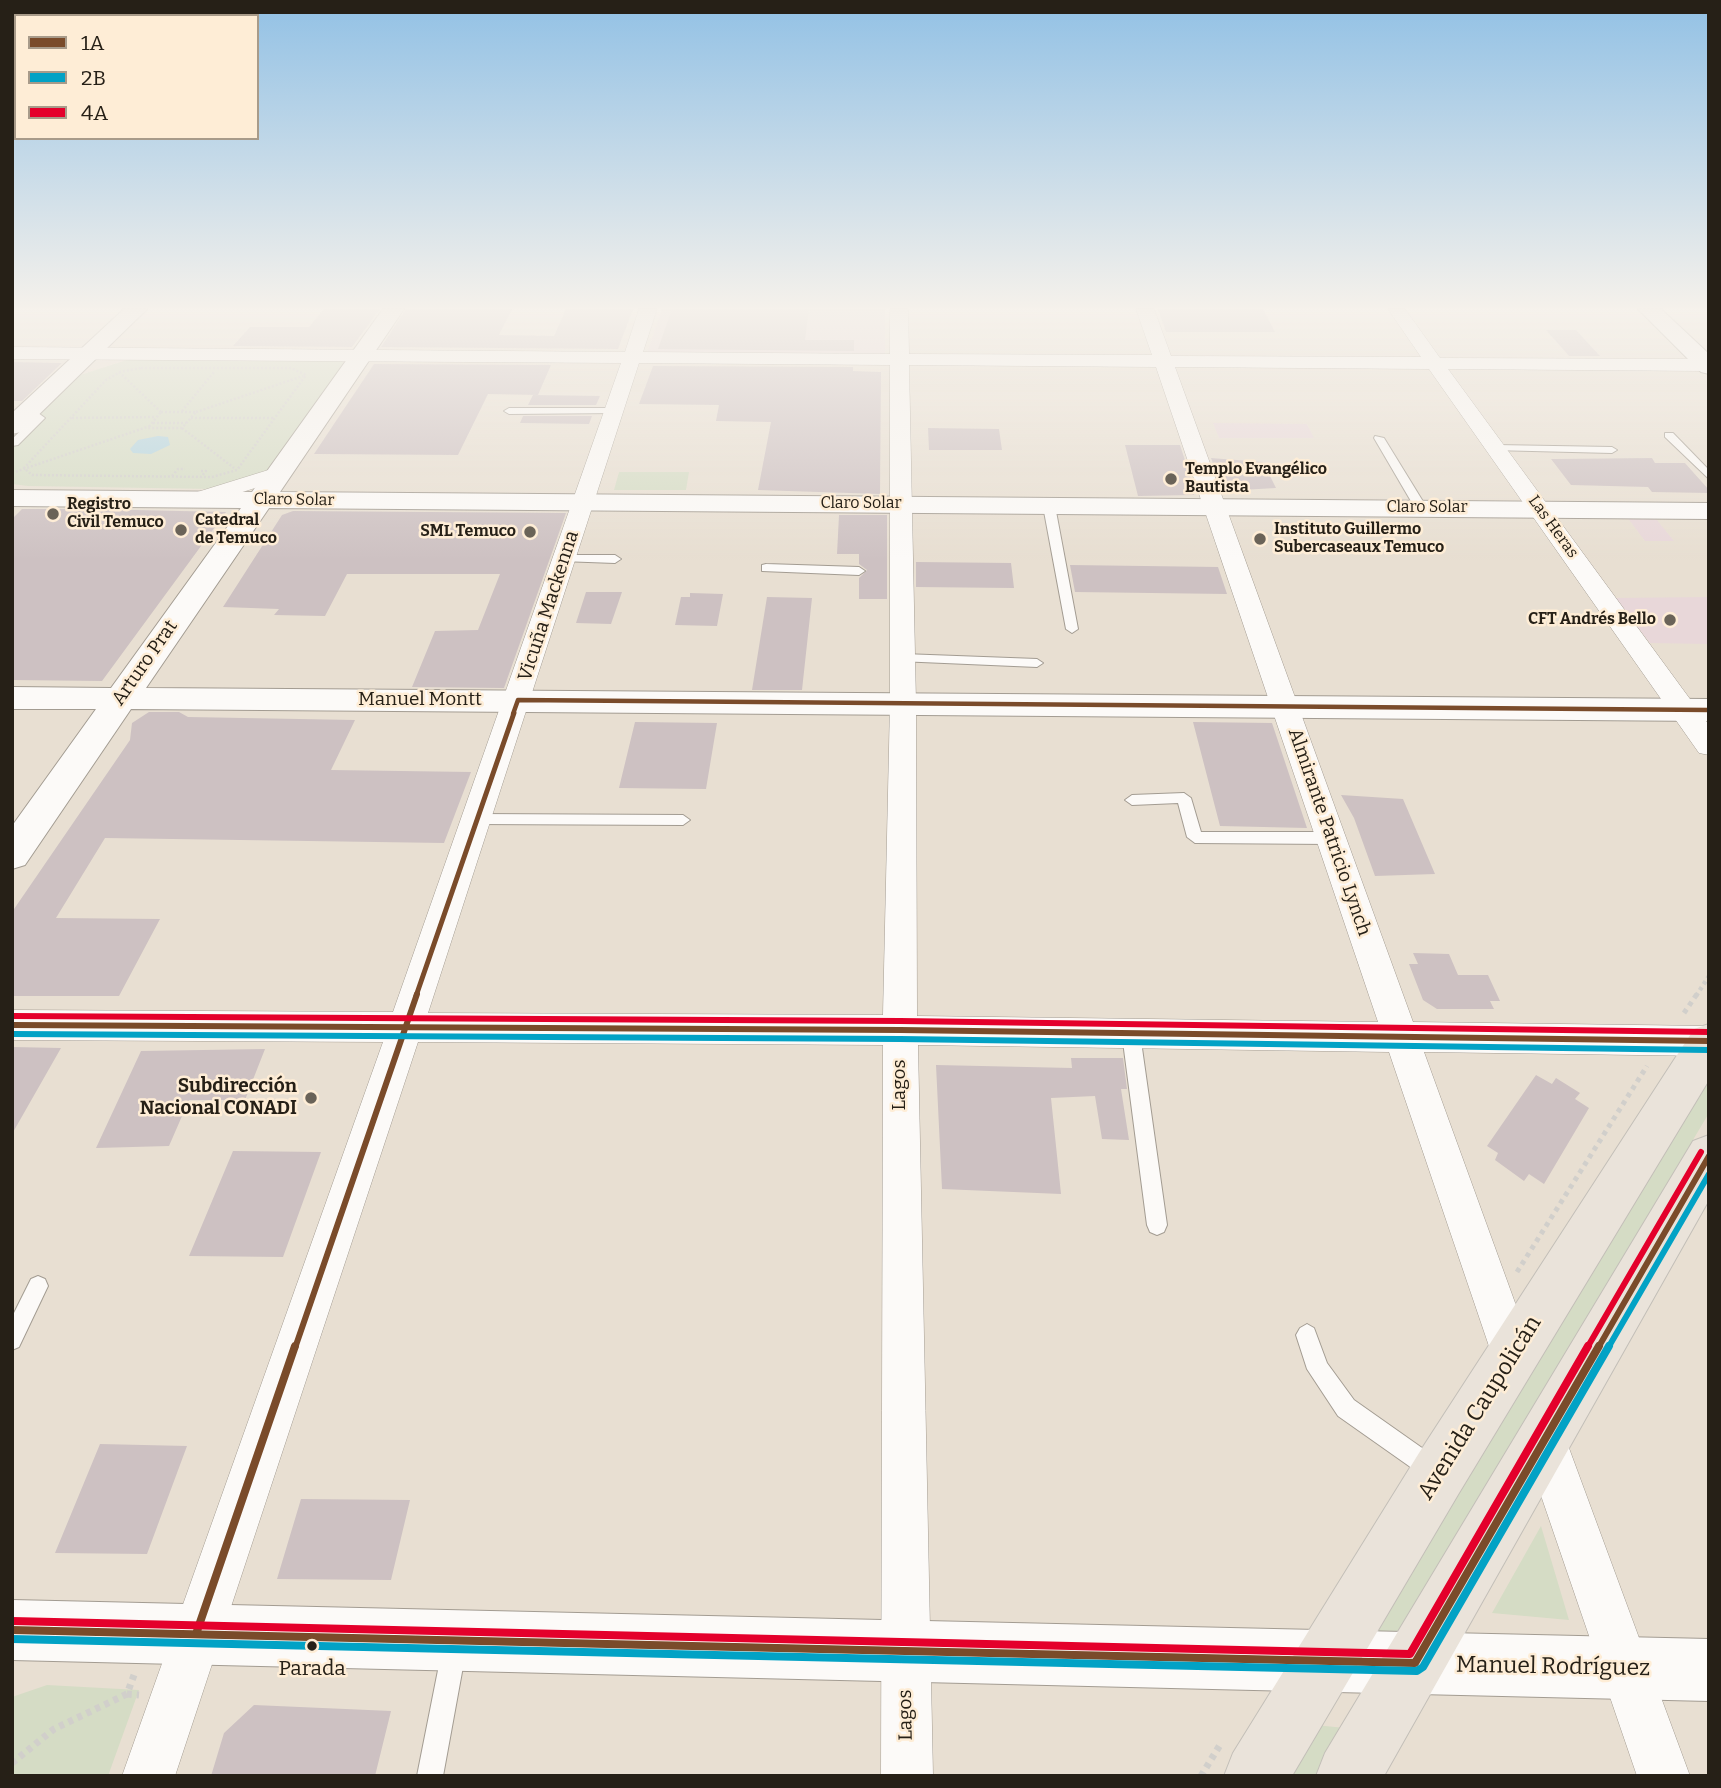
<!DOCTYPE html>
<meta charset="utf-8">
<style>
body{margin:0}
#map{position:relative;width:1721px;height:1788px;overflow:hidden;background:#e8dfd2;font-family:Bitter,serif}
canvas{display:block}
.frame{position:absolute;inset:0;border:14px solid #262017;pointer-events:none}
.legend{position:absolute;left:14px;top:14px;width:245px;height:126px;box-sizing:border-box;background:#feedd6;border:2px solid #a89b8a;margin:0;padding:9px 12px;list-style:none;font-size:21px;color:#262017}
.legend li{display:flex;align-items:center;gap:14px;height:35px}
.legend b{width:35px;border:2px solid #a89b8a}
</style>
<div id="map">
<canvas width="1721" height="1788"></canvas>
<div class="frame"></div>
<ul class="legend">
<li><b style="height:9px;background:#7a4b2a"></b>1A</li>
<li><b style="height:9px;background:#02a2c5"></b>2B</li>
<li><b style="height:9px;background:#e4002b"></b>4A</li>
</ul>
</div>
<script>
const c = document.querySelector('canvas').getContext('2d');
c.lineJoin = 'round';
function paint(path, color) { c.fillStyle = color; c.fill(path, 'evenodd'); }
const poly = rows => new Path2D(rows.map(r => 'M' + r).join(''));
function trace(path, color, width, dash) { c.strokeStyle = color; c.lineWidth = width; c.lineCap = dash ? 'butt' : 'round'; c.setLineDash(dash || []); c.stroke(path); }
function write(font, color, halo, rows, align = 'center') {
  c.font = font + ' Bitter,serif'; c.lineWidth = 5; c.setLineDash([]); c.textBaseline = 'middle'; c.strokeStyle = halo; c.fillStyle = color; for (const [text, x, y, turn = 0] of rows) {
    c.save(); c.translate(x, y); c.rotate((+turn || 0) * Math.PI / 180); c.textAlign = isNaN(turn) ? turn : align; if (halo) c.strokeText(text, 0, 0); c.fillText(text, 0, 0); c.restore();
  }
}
const education = poly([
 [662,309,885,309,885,354,647,353],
 [1213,423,1307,424,1314,438,1219,438],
 [1624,513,1652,514,1674,541,1645,541],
 [1709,597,1709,644,1650,643,1614,598]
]);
const green = poly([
 [142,355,340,359,347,366,267,471,212,489,28,486,12,484,12,437,71,378],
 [619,472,689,472,686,490,614,490],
 [1700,1084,1709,1084,1709,1113,1397,1637,1361,1643],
 [1541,1526,1569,1620,1492,1613],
 [47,1685,139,1690,108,1776,12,1776,12,1697],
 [1315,1725,1345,1728,1317,1776,1284,1776]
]);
const water = poly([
 [158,436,168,437,170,445,151,454,133,453,130,449,138,440]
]);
const building = poly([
 [324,309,380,309,352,347,233,346,250,327,309,327],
 [406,309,512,309,499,335,554,336,566,309,633,309,618,349,381,347],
 [672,309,809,309,805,340,854,340,854,351,658,349],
 [1158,309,1263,309,1275,332,1166,332],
 [1546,330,1576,330,1600,356,1569,356],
 [12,362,62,363,22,401,12,401],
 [374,364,551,365,538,395,488,394,458,455,314,454],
 [653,366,853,367,853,371,881,372,880,494,758,490,771,422,716,421,719,405,639,404],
 [533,395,600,396,596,405,528,405],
 [523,416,592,416,589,424,520,423],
 [928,428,999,429,1002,450,929,450],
 [1125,445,1180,445,1195,491,1192,491,1194,495,1138,496],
 [1211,458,1263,462,1276,488,1223,491],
 [1652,458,1655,463,1685,463,1709,490,1709,493,1652,492,1648,487,1571,485,1551,459],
 [22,509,89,509,226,512,102,681,12,680,12,519],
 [293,511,566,513,504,688,412,687,435,631,478,630,500,574,347,574,325,616,274,615,279,609,223,607,282,515],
 [839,515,887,515,887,599,859,599,859,578,867,570,859,564,859,554,837,554],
 [916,562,1011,563,1014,588,916,587],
 [1070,565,1218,567,1227,594,1075,592],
 [586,592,622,592,611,624,576,623],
 [690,593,723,594,717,626,675,625,681,597,690,597],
 [767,597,812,598,802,690,752,690],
 [149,712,179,712,188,717,355,720,331,770,471,772,444,843,105,838,56,918,160,919,119,996,12,996,12,912,130,740,132,723],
 [635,722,717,723,706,789,619,788],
 [1193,722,1272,723,1307,828,1220,826],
 [1341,795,1403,799,1435,874,1375,876,1354,818],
 [1413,953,1449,954,1458,975,1488,975,1500,1001,1490,1001,1494,1009,1437,1009,1423,1000,1409,964,1418,964],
 [12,1047,61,1048,12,1134],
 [265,1049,245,1100,189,1100,169,1146,96,1148,141,1051],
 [1071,1058,1123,1058,1127,1089,1121,1089,1129,1140,1102,1139,1095,1096,1051,1098,1061,1194,942,1189,936,1065,1072,1068],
 [1536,1075,1552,1084,1556,1078,1580,1093,1575,1099,1589,1108,1544,1184,1529,1174,1524,1181,1495,1160,1498,1153,1487,1146],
 [233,1151,321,1152,283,1257,189,1256],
 [100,1444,187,1446,147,1554,55,1553],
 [301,1499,410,1500,391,1580,277,1579],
 [254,1705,391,1711,375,1776,211,1776,224,1733]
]);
const pathFar3 = poly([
 [141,368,291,368,306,375,237,470,212,477,32,475,24,468,106,380,120,372,141,368],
 [119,372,161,412],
 [182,411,214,372],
 [161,412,196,412,182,428,148,428,161,412],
 [196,412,303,376],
 [72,418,156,417],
 [191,418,273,418],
 [153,423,186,423],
 [182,428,234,468],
 [201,471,206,471,201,477],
 [12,473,150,426],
 [172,476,178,469,185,469]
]);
const pathFar2 = poly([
 [1696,996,1709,976]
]);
const pathFar1 = poly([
 [1684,1013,1697,994],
 [1517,1272,1647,1066]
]);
const path = poly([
 [134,1675,127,1694,139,1695],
 [12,1763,54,1729,127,1694],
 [1201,1776,1220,1745]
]);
const service = poly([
 [30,407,45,418,18,445,12,446,12,439,34,418,25,410,30,407],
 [614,408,619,411,617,413,509,414,504,411,509,408,614,408],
 [1665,433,1673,433,1709,470,1709,479,1665,437,1665,433],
 [1375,436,1384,438,1427,508,1425,510,1415,508,1374,438,1375,436],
 [1496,445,1612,447,1617,450,1612,453,1492,450,1491,448,1496,445],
 [1049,503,1055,506,1078,629,1072,633,1066,629,1043,506,1049,503],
 [565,555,615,555,621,559,615,563,561,561,561,557,565,555],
 [766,564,859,567,865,571,859,575,762,571,762,565,766,564],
 [903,654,1037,659,1043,663,1037,667,898,661,897,658,903,654],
 [1184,793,1191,798,1201,832,1331,832,1339,838,1331,844,1195,843,1187,837,1178,803,1132,805,1125,800,1132,795,1184,793],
 [476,814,683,815,690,820,683,825,476,824,469,819,476,814],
 [1131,1027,1137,1029,1140,1034,1167,1225,1164,1232,1157,1235,1150,1232,1147,1225,1122,1034,1125,1029,1131,1027],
 [38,1276,45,1279,48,1286,19,1347,12,1350,12,1317,31,1279,38,1276],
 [1307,1324,1314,1328,1327,1363,1354,1400,1442,1462,1445,1470,1442,1478,1434,1481,1426,1478,1338,1416,1307,1369,1296,1335,1300,1328,1307,1324],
 [454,1638,463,1641,466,1650,443,1776,417,1776,442,1650,445,1641,454,1638]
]);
const minor = poly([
 [639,309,657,309,643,352,890,354,890,309,908,309,909,354,1152,355,1136,309,1154,309,1171,356,1421,357,1388,309,1405,309,1440,358,1709,359,1709,371,1448,369,1709,725,1709,755,1699,753,1429,369,1175,367,1413,1022,1709,1026,1709,1056,1424,1052,1534,1355,1528,1370,1513,1376,1498,1370,1492,1355,1389,1052,918,1045,933,1776,881,1776,883,1045,418,1042,175,1776,122,1776,383,1042,12,1040,12,1010,393,1012,621,363,12,359,12,347,625,352,639,309],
 [639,363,890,365,890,704,883,1015,428,1013,639,363],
 [909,365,1156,367,1378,1022,917,1016,916,704,909,365],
 [278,467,286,468,289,473,286,478,199,506,191,504,188,499,191,494,278,467],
 [1544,1418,1560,1424,1566,1440,1690,1776,1637,1776,1522,1440,1528,1424,1544,1418]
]);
const tertiary = poly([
 [124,309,147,309,21,432,12,434,12,413,124,309],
 [383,309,404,309,280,492,1709,503,1709,519,269,508,146,688,1709,699,1709,721,131,709,25,865,12,869,12,826,96,709,12,709,12,687,111,688,241,508,12,506,12,490,252,492,383,309],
 [1638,309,1661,309,1709,354,1709,374,1701,372,1638,309],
 [12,1600,1709,1639,1709,1701,12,1660,12,1600]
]);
const primary = poly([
 [1709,1024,1709,1080,1459,1493,1292,1776,1224,1776,1233,1753,1419,1453,1694,1029,1709,1024],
 [1709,1135,1709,1200,1384,1776,1316,1776,1325,1753,1693,1141,1709,1135]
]);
const bus1Far3 = poly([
 [513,714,518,700,1709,710]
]);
const bus1Far2 = poly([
 [416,996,514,713]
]);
const bus1Far1 = poly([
 [12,1025,900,1030,1709,1041],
 [295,1348,417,994],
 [1598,1348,1709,1156]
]);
const bus1 = poly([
 [12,1630,1415,1663,1599,1346],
 [196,1634,295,1346]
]);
const bus2Far1 = poly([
 [12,1034,900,1039,1709,1050],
 [1608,1348,1709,1174]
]);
const bus2 = poly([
 [12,1639,1417,1671,1423,1667,1609,1346]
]);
const bus3Far1 = poly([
 [12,1016,900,1021,1709,1032],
 [1587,1348,1701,1152]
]);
const bus3 = poly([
 [12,1621,1410,1654,1588,1346]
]);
const markers = [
 [1171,479,7,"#6a6358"],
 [53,514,7,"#6a6358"],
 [181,530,7,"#6a6358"],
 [530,532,7,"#6a6358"],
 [1260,539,7,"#6a6358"],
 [1670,620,7,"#6a6358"],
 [311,1098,7,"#6a6358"],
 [312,1646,6,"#262017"]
];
const farPoinames = [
 ["Templo Evangélico",1185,470],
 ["Bautista",1185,488],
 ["Registro",67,505],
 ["Civil Temuco",67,523],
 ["Catedral",195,521],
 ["de Temuco",195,539],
 ["Instituto Guillermo",1274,530],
 ["Subercaseaux Temuco",1274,548],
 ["SML Temuco",516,532,"right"],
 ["CFT Andrés Bello",1656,620,"right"]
];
const farStreetnames = [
 ["Claro Solar",294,500,1],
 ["Claro Solar",861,504],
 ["Claro Solar",1427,508],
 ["Las Heras",1553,527,54]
];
const streetNames = [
 ["Vicuña Mackenna",549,606,-72],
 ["Arturo Prat",145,663,-55],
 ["Manuel Montt",420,700],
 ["Almirante Patricio Lynch",1329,832,71],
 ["Lagos",900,1085,-90],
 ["Lagos",906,1715,-91]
];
const poiNames = [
 ["Subdirección",297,1087],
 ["Nacional CONADI",297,1109]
];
const nearBusnames = [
 ["Parada",312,1669]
];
const nearStreetnames = [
 ["Avenida Caupolicán",1480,1408,-58],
 ["Manuel Rodríguez",1553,1667,1]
];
paint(education, '#e8d7d9');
paint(green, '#d5dcc5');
paint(water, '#b1d4e0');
paint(building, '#cdc1c2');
trace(service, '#a39c92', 2);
trace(minor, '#a39c92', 1);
trace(tertiary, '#a39c92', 2);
trace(primary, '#c3bfb8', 2);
trace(pathFar3, '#d1cfcb', 2.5, [2, 2]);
trace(pathFar2, '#d1cfcb', 4.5, [3.5, 3.5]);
trace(pathFar1, '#d1cfcb', 5, [4.5, 4.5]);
trace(path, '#d1cfcb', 7, [5, 5]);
paint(service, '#fcfaf8');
paint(minor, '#fcfaf8');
paint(tertiary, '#fcfaf8');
paint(primary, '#eae3da');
trace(bus1Far3, '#7a4b2a', 4.5);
trace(bus1Far2, '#7a4b2a', 5);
trace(bus1Far1, '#7a4b2a', 6);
trace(bus1, '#7a4b2a', 8);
trace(bus2Far1, '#02a2c5', 6);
trace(bus2, '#02a2c5', 8);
trace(bus3Far1, '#e4002b', 6);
trace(bus3, '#e4002b', 8);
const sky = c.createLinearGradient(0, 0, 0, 560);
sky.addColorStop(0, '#92c1e5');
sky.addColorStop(0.55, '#f5f1eb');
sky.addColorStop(1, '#f5f1eb00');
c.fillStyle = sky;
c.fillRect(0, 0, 1721, 560);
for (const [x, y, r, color] of markers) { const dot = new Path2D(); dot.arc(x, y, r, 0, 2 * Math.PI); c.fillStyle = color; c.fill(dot); trace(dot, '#feedd6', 2.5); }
write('bold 16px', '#262017', '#feedd6', farPoinames, 'left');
write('16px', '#262017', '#feedd6', farStreetnames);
write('19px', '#262017', '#feedd6', streetNames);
write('bold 19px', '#262017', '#feedd6', poiNames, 'right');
write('21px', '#262017', '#feedd6', nearBusnames);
write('23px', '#262017', '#feedd6', nearStreetnames);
</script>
